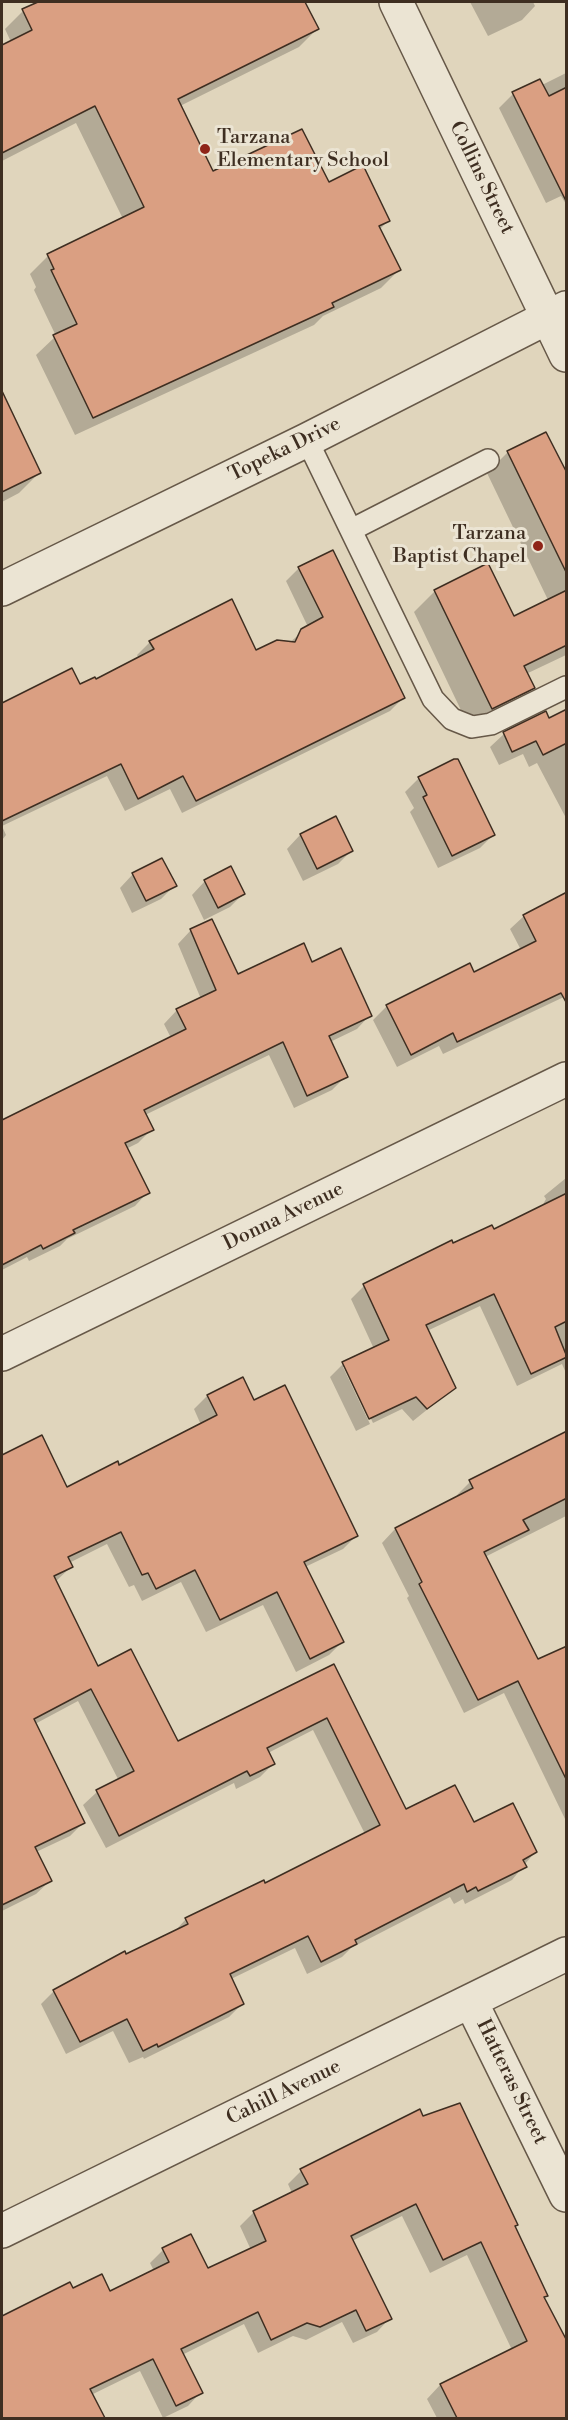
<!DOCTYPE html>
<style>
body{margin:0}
#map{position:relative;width:568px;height:2420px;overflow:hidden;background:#e0d5bc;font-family:"Libre Bodoni",serif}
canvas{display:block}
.frame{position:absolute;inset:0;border:3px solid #3e2e21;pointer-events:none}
</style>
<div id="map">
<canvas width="568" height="2420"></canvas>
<div class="frame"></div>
</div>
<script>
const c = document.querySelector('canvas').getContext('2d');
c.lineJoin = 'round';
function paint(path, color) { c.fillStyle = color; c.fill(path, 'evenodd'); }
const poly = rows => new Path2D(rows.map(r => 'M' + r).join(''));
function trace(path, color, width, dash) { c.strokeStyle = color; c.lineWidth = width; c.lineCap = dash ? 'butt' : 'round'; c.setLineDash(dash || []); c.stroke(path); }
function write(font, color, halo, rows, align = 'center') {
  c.font = font + ' "Libre Bodoni",serif'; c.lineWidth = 6; c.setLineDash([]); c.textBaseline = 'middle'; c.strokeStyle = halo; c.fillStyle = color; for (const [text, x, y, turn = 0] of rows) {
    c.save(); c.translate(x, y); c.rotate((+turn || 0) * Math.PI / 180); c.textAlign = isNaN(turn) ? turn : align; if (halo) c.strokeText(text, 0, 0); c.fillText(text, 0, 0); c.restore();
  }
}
const shadow = poly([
 [32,2,303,2,317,29,299,47,180,106,213,173,328,184,388,221,379,230,399,270,381,288,323,316,314,325,75,435,36,355,56,336,34,290,36,287,30,274,48,256,123,219,76,123,2,161,2,46,11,42,5,29,23,11,34,5],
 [470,2,533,2,535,6,522,20,488,36],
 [566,73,566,204,561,196,546,203,499,108,513,94,542,85],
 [19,430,40,472,19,493,2,502,2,437],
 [508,452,566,476,566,655,526,674,533,688,512,709,470,729,414,612,435,591,513,618,548,600,487,473],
 [299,568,403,698,390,711,182,813,170,789,125,811,107,776,2,826,6,835,2,840,2,704,71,670,79,686,95,681,139,659,137,655,150,642,256,652,289,643,308,627,286,581],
 [545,713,549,720,566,717,566,818,537,763,529,767,523,754,499,765,490,747,504,734],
 [419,778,493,835,480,848,438,868,410,812,414,808,405,792],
 [335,819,351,851,338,864,303,881,287,849,300,835],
 [133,874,175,885,161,899,132,913,120,888],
 [205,881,243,894,230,907,204,920,192,895],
 [524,916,566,996,443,1054,439,1046,397,1067,373,1020,386,1007,469,965,473,974,521,950,510,929],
 [191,930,238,976,312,964,370,1015,357,1029,330,1042,346,1076,332,1090,294,1108,269,1055,145,1115,152,1129,138,1143,126,1149,148,1192,135,1206,67,1239,60,1246,29,1261,27,1257,2,1270,2,1123,171,1038,164,1024,177,1010,201,999,178,944],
 [566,1178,566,1373,562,1364,517,1386,480,1306,427,1331,454,1388,413,1421,402,1409,373,1423,346,1367,343,1367,370,1424,356,1431,330,1377,343,1364,374,1349,351,1299,364,1286,452,1245,494,1231,541,1208,546,1199,544,1196],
 [242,1379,253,1402,356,1536,343,1549,305,1567,342,1642,329,1655,296,1672,263,1605,206,1632,181,1582,142,1601,134,1585,129,1587,107,1544,69,1563,71,1567,55,1582,97,1668,178,1743,334,1666,405,1811,473,1824,535,1852,512,1880,465,1904,463,1899,454,1904,450,1897,351,1948,342,1957,307,1974,295,1948,231,1979,243,2003,229,2017,144,2059,143,2057,129,2063,113,2031,66,2054,41,2004,54,1991,173,1933,186,1919,265,1885,365,1834,313,1730,268,1753,273,1764,260,1777,236,1789,234,1783,106,1848,83,1805,97,1792,118,1779,78,1701,35,1724,83,1823,70,1836,36,1852,50,1881,36,1894,2,1911,2,1457,41,1437,66,1489,119,1467,201,1425,194,1409,207,1396],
 [566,1443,566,1516,485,1557,538,1661,566,1647,566,1821,504,1693,464,1713,407,1598,409,1596,382,1543,395,1529,458,1498,457,1495,470,1482],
 [301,2171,513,2227,547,2295,543,2299,566,2344,566,2418,437,2418,427,2399,440,2385,512,2350,467,2255,430,2273,402,2216,352,2241,390,2318,377,2332,353,2343,342,2322,306,2340,293,2336,258,2353,244,2324,182,2355,201,2392,188,2406,163,2418,140,2371,91,2395,103,2418,2,2418,2,2317,69,2284,72,2290,110,2293,154,2271,150,2263,163,2250,207,2270,251,2250,240,2226,254,2212,292,2193,288,2184]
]);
const building = poly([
 [38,2,305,2,319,29,178,99,213,171,302,129,329,182,363,165,390,221,379,226,401,270,332,303,334,307,93,418,53,335,77,324,51,270,54,269,47,254,144,207,95,106,2,153,2,45,32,30,22,9,38,2],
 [540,79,549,96,567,87,567,203,512,92,540,79],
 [2,391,41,473,2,492,2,391],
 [546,432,567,473,567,574,507,451,546,432],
 [333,550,405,698,196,801,183,776,138,799,121,764,2,821,2,703,72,668,80,684,95,677,96,679,154,649,149,641,232,599,256,650,277,640,295,642,301,629,323,617,298,567,333,550],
 [488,563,514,616,567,590,567,645,524,666,535,688,492,709,434,590,488,563],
 [567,709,567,743,543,755,536,741,512,752,503,732,546,711,549,718,567,709],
 [454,759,458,759,495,835,452,856,423,797,427,795,418,777,454,759],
 [336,816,353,851,317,869,300,834,336,816],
 [162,858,177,886,146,901,132,873,162,858],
 [231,866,245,894,218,908,204,880,231,866],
 [567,892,567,1004,561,993,457,1042,453,1033,411,1055,386,1005,470,963,474,972,536,941,523,915,567,892],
 [212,919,238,974,304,943,312,962,341,948,372,1016,329,1036,348,1077,307,1096,283,1042,144,1110,154,1130,125,1143,150,1193,73,1230,75,1233,43,1249,41,1245,2,1265,2,1120,186,1029,176,1009,216,990,190,929,212,919],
 [567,1193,567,1321,555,1327,567,1357,531,1374,494,1294,426,1325,456,1388,427,1409,416,1397,369,1419,342,1362,389,1340,363,1284,452,1240,453,1243,492,1225,494,1229,567,1193],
 [243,1377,254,1400,285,1385,358,1536,304,1562,344,1642,310,1659,277,1592,220,1620,195,1570,156,1589,148,1573,142,1575,121,1532,68,1557,73,1567,54,1576,98,1666,131,1649,178,1741,334,1664,406,1809,455,1785,474,1822,513,1803,537,1852,523,1860,527,1867,478,1891,476,1887,467,1892,464,1884,355,1940,357,1944,321,1962,308,1936,230,1974,244,2004,158,2047,157,2044,143,2051,127,2019,80,2042,53,1990,125,1951,126,1954,188,1924,185,1918,264,1880,265,1883,380,1825,327,1718,267,1748,275,1764,250,1776,247,1771,119,1836,96,1790,134,1771,91,1689,34,1719,85,1823,35,1847,52,1881,2,1905,2,1455,42,1435,67,1487,118,1461,119,1465,217,1415,207,1395,243,1377],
 [567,1431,567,1498,523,1520,529,1530,484,1552,538,1659,567,1646,567,1781,518,1681,478,1700,419,1584,422,1582,395,1528,473,1488,469,1480,567,1431],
 [460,2103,518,2225,515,2226,548,2296,544,2297,567,2341,567,2418,457,2418,440,2384,527,2341,481,2242,443,2260,416,2204,351,2236,392,2319,366,2331,356,2310,320,2327,307,2323,271,2340,258,2312,181,2349,203,2393,176,2406,153,2359,90,2389,105,2418,2,2418,2,2316,70,2282,73,2288,102,2274,110,2291,169,2262,162,2248,191,2234,208,2268,266,2241,253,2211,308,2184,300,2169,420,2109,423,2116,460,2103]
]);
const lane = poly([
 [307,440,433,699,452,719,472,727,491,724,566,687],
 [351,530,488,460]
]);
const street = poly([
 [396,2,566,355],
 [2,589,307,440,566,308],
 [2,1354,566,1079],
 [471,2002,566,2195],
 [2,2231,566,1954]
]);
const markers = [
 [205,149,6,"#8f2418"],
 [538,546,6,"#8f2418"]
];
const poiNames = [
 ["Tarzana",217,138],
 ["Elementary School",217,161],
 ["Tarzana",526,534,"right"],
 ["Baptist Chapel",526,557,"right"]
];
const streetNames = [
 ["Collins Street",481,178,64],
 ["Topeka Drive",285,450,-26],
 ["Donna Avenue",284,1217,-26],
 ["Hatteras Street",511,2082,64],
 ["Cahill Avenue",284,2093,-26]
];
paint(shadow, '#0003');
paint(building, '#da9f82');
trace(building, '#3e2e21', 1.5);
trace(lane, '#665848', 24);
trace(street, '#665848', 36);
trace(lane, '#ebe4d3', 21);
trace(street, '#ebe4d3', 33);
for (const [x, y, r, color] of markers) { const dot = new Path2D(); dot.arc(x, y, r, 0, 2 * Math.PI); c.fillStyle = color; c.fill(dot); trace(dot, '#ebe4d3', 2); }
write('20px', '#3e2e21', '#ebe4d3', poiNames, 'left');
write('20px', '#3e2e21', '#ebe4d3', streetNames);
</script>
